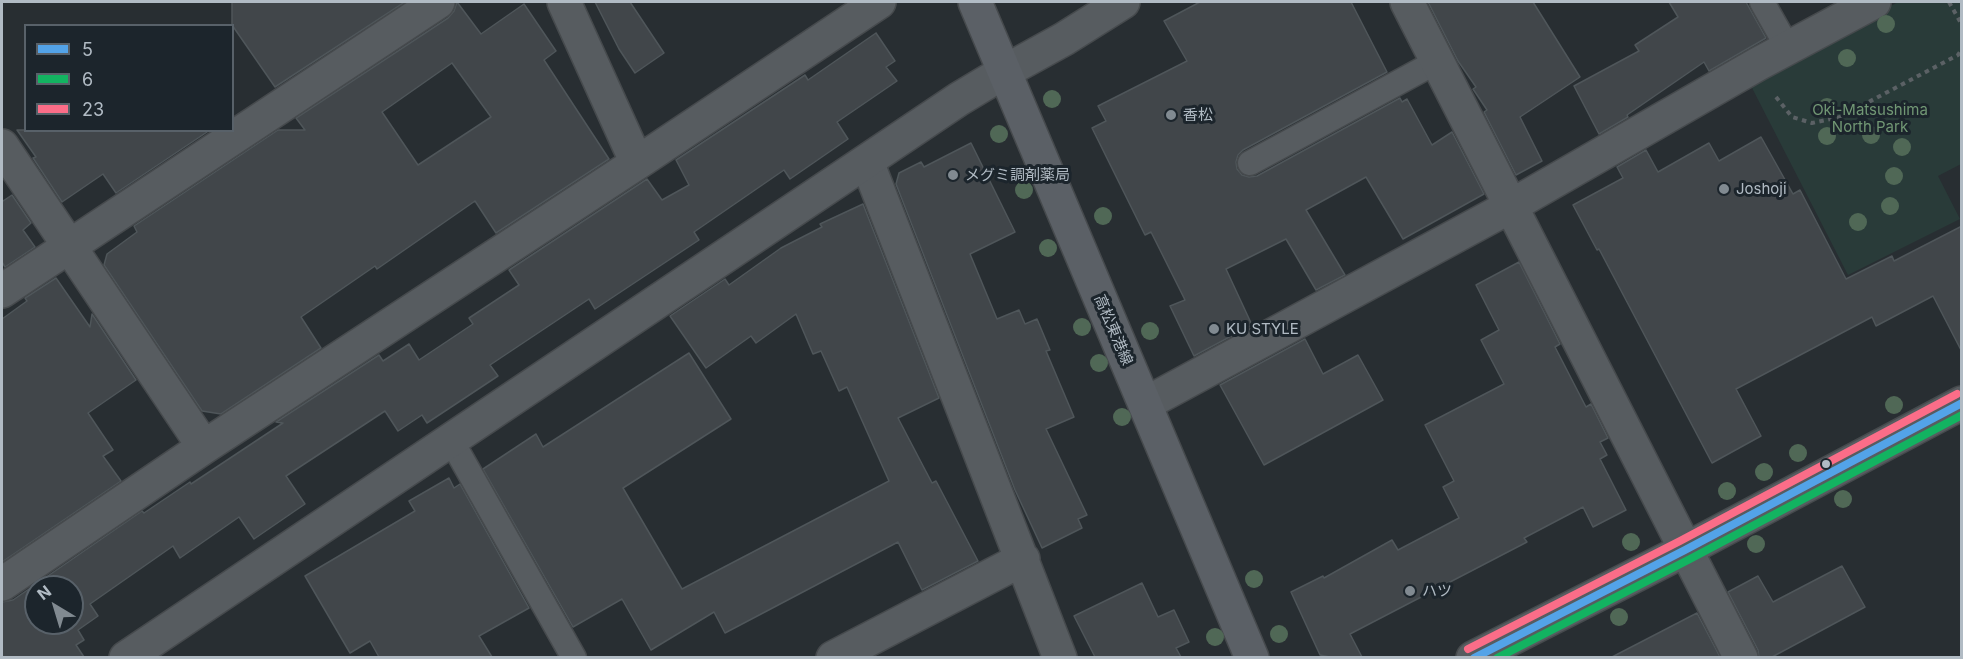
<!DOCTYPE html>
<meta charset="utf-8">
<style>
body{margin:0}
#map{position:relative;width:1963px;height:659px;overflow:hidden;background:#282e32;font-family:Inter,sans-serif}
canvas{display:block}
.frame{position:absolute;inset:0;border:3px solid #b1bbc4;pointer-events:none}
.legend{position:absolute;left:24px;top:24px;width:210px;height:108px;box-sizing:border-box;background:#1c252c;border:2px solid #586169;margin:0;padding:8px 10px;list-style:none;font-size:18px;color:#b1bbc4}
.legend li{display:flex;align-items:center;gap:12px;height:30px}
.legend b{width:30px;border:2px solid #586169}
.north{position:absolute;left:24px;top:575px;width:60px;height:60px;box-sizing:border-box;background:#1c252c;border:2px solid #586169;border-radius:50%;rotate:322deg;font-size:16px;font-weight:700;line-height:24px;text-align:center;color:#b1bbc4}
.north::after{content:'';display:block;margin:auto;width:21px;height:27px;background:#818a91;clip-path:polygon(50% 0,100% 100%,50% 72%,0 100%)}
</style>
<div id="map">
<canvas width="1963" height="659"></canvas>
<div class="frame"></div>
<ul class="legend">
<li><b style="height:8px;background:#53a3e8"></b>5</li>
<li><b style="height:8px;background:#13b361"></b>6</li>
<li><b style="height:8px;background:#fb6d88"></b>23</li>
</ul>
<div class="north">N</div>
</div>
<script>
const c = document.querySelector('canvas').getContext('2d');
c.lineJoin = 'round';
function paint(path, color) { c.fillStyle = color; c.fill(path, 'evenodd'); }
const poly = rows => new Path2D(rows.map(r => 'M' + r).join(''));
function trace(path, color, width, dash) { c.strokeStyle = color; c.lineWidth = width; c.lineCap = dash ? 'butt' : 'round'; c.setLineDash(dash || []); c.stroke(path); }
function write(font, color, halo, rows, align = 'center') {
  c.font = font + ' Inter,"Noto Sans JP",sans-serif'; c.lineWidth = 6; c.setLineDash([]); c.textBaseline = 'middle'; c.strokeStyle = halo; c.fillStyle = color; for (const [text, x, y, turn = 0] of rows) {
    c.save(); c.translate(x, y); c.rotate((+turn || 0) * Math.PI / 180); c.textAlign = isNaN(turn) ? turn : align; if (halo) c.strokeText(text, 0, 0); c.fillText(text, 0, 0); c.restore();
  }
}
const green = poly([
 [1898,2,1961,2,1961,164,1938,176,1960,219,1848,275,1750,84]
]);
const building = poly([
 [232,2,405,2,275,87,232,25,232,2],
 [457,2,481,34,524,4,556,51,544,60,609,159,496,233,475,201,377,269,375,266,301,317,321,348,221,414,202,411,104,265,107,254,137,232,134,226,278,130,305,130,296,118,448,18,454,11,457,2],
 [452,63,491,117,418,165,382,112,452,63],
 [595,2,630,2,664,53,635,73,619,49,595,2],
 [1200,2,1351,2,1387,72,1243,150,1238,155,1236,162,1237,169,1242,175,1249,177,1257,176,1400,98,1402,102,1407,99,1432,145,1452,132,1484,194,1403,239,1366,177,1306,210,1345,275,1316,290,1286,239,1226,269,1252,325,1194,356,1170,306,1185,300,1151,232,1145,235,1092,128,1106,121,1098,106,1187,61,1164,21,1200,2],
 [1428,2,1533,2,1580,77,1520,117,1542,161,1516,175,1484,112,1487,110,1473,89,1476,87,1458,61,1428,2],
 [1669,2,1746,2,1766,38,1709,71,1704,62,1627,115,1628,117,1599,134,1574,86,1639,51,1635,45,1678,17,1669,2],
 [876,33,895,61,886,67,897,81,837,122,848,139,790,179,784,170,694,232,699,240,595,309,589,299,490,365,498,376,427,423,422,415,398,431,385,411,286,476,305,504,254,539,239,517,180,558,173,546,90,604,98,616,78,630,84,640,76,645,84,657,2,657,2,602,13,600,142,511,144,513,190,482,191,484,283,423,276,422,379,355,383,361,409,344,419,360,473,324,469,318,519,285,509,270,647,179,662,200,689,185,676,160,805,75,808,80,876,33],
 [36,587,72,587,72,623,36,623,36,587],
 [17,130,210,130,116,193,103,174,62,202,33,158,36,157,17,130],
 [1761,137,1793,194,1800,190,1846,279,1892,256,1894,261,1962,226,1962,352,1933,296,1876,326,1872,317,1736,389,1761,436,1712,463,1599,249,1597,250,1573,205,1623,178,1617,167,1646,150,1658,172,1709,143,1719,161,1761,137],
 [971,143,1015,232,970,254,997,319,1019,310,1025,324,1037,319,1050,350,1046,351,1074,417,1046,429,1087,515,1078,519,1082,528,1042,548,1015,490,896,184,899,173,921,162,924,167,971,143],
 [12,195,31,223,23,230,35,247,5,267,2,262,2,199,3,201,12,195],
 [863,204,939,398,898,418,932,483,936,481,978,561,922,590,898,542,725,633,714,612,651,650,622,599,573,627,483,469,536,434,543,447,689,353,731,419,623,488,682,589,889,481,847,387,839,391,821,351,813,354,796,314,756,343,751,336,706,368,670,316,725,279,729,285,781,248,822,227,820,224,863,204],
 [1519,262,1560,344,1555,347,1586,407,1591,404,1608,438,1600,442,1607,455,1600,459,1626,510,1593,527,1583,507,1524,538,1527,542,1350,634,1362,657,1330,657,1320,655,1291,592,1323,576,1324,578,1392,540,1398,550,1459,518,1443,487,1454,481,1425,425,1504,384,1481,340,1499,330,1476,285,1519,262],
 [56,278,90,327,92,314,136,380,88,413,113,450,103,456,121,481,2,562,2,319,27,301,25,298,56,278],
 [1305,339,1323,374,1358,355,1383,400,1264,465,1220,385,1305,339],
 [449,478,454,488,460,484,529,608,479,636,492,657,379,657,370,641,350,653,305,576,415,511,409,501,449,478],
 [1842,566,1865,607,1772,657,1759,657,1758,650,1728,592,1758,576,1773,602,1842,566],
 [1142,583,1158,617,1174,610,1189,642,1176,648,1181,657,1095,657,1074,616,1142,583],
 [1697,613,1720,657,1612,657,1697,613]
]);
const path = poly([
 [1949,2,1962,25],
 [1776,97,1792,117,1812,123,1840,117,1958,55,1962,49]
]);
const service = poly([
 [1762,2,1788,48],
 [1250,163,1436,62],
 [451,440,574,658]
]);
const minor = poly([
 [564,2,637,163],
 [1407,2,1741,658],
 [1004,72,1064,39,1123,2],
 [2,146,204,447],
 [867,162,1060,658],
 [2,291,438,2],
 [1145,404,1511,206,1758,64,1874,2],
 [2,584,204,447,637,163,879,2],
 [833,658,1023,559]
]);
const tertiary = poly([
 [126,658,959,99,1004,72],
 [1473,658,1685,550,1962,403]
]);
const secondary = poly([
 [975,2,1252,658]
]);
const bus1 = poly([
 [1474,658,1685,550,1962,403]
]);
const bus2 = poly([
 [1497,658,1690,559,1962,415]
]);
const bus3 = poly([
 [1468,649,1680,541,1957,394]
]);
const trees = [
 [1886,24],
 [1847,58],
 [1052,99],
 [1827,107],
 [999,134],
 [1871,135],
 [1827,136],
 [1902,147],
 [1894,176],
 [1024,190],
 [1890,206],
 [1103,216],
 [1858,222],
 [1048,248],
 [1082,327],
 [1150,331],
 [1099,363],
 [1894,405],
 [1122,417],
 [1798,453],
 [1764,472],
 [1727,491],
 [1843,499],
 [1631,542],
 [1756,544],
 [1254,579],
 [1619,617],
 [1279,634],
 [1215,637]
];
const markers = [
 [1171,115,6,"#818a91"],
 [953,175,6,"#818a91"],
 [1724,189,6,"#818a91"],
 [1214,329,6,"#818a91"],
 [1826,464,5,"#b1bbc4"],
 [1410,591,6,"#818a91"]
];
const parkNames = [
 ["Oki-Matsushima",1870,110],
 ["North Park",1870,127]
];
const poiNames = [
 ["香松",1183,115],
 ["メグミ調剤薬局",965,175],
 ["Joshoji",1736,189],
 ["KU STYLE",1226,329],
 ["ハツ",1422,591]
];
const streetNames = [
 ["高松東港線",1113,330,67]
];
paint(green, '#293b39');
paint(building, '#41464a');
trace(building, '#4f565a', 1.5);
trace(service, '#464a4d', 27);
trace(minor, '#464a4d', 36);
trace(tertiary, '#464a4d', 36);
trace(secondary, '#464a4d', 36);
trace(path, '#5b6165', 4, [4.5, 4.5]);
trace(service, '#575c60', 24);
trace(minor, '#575c60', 33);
trace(tertiary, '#575c60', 33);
trace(secondary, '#5b6066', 33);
trace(bus1, '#53a3e8', 8);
trace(bus2, '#13b361', 8);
trace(bus3, '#fb6d88', 8);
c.fillStyle = '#506856';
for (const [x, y] of trees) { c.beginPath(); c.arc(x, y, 9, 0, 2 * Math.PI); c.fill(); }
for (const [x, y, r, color] of markers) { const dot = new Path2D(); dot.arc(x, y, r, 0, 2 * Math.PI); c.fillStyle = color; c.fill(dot); trace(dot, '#1c252c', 2); }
write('15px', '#719774', '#1c252c', parkNames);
write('15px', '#b1bbc4', '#1c252c', poiNames, 'left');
write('15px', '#b1bbc4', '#1c252c', streetNames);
</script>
